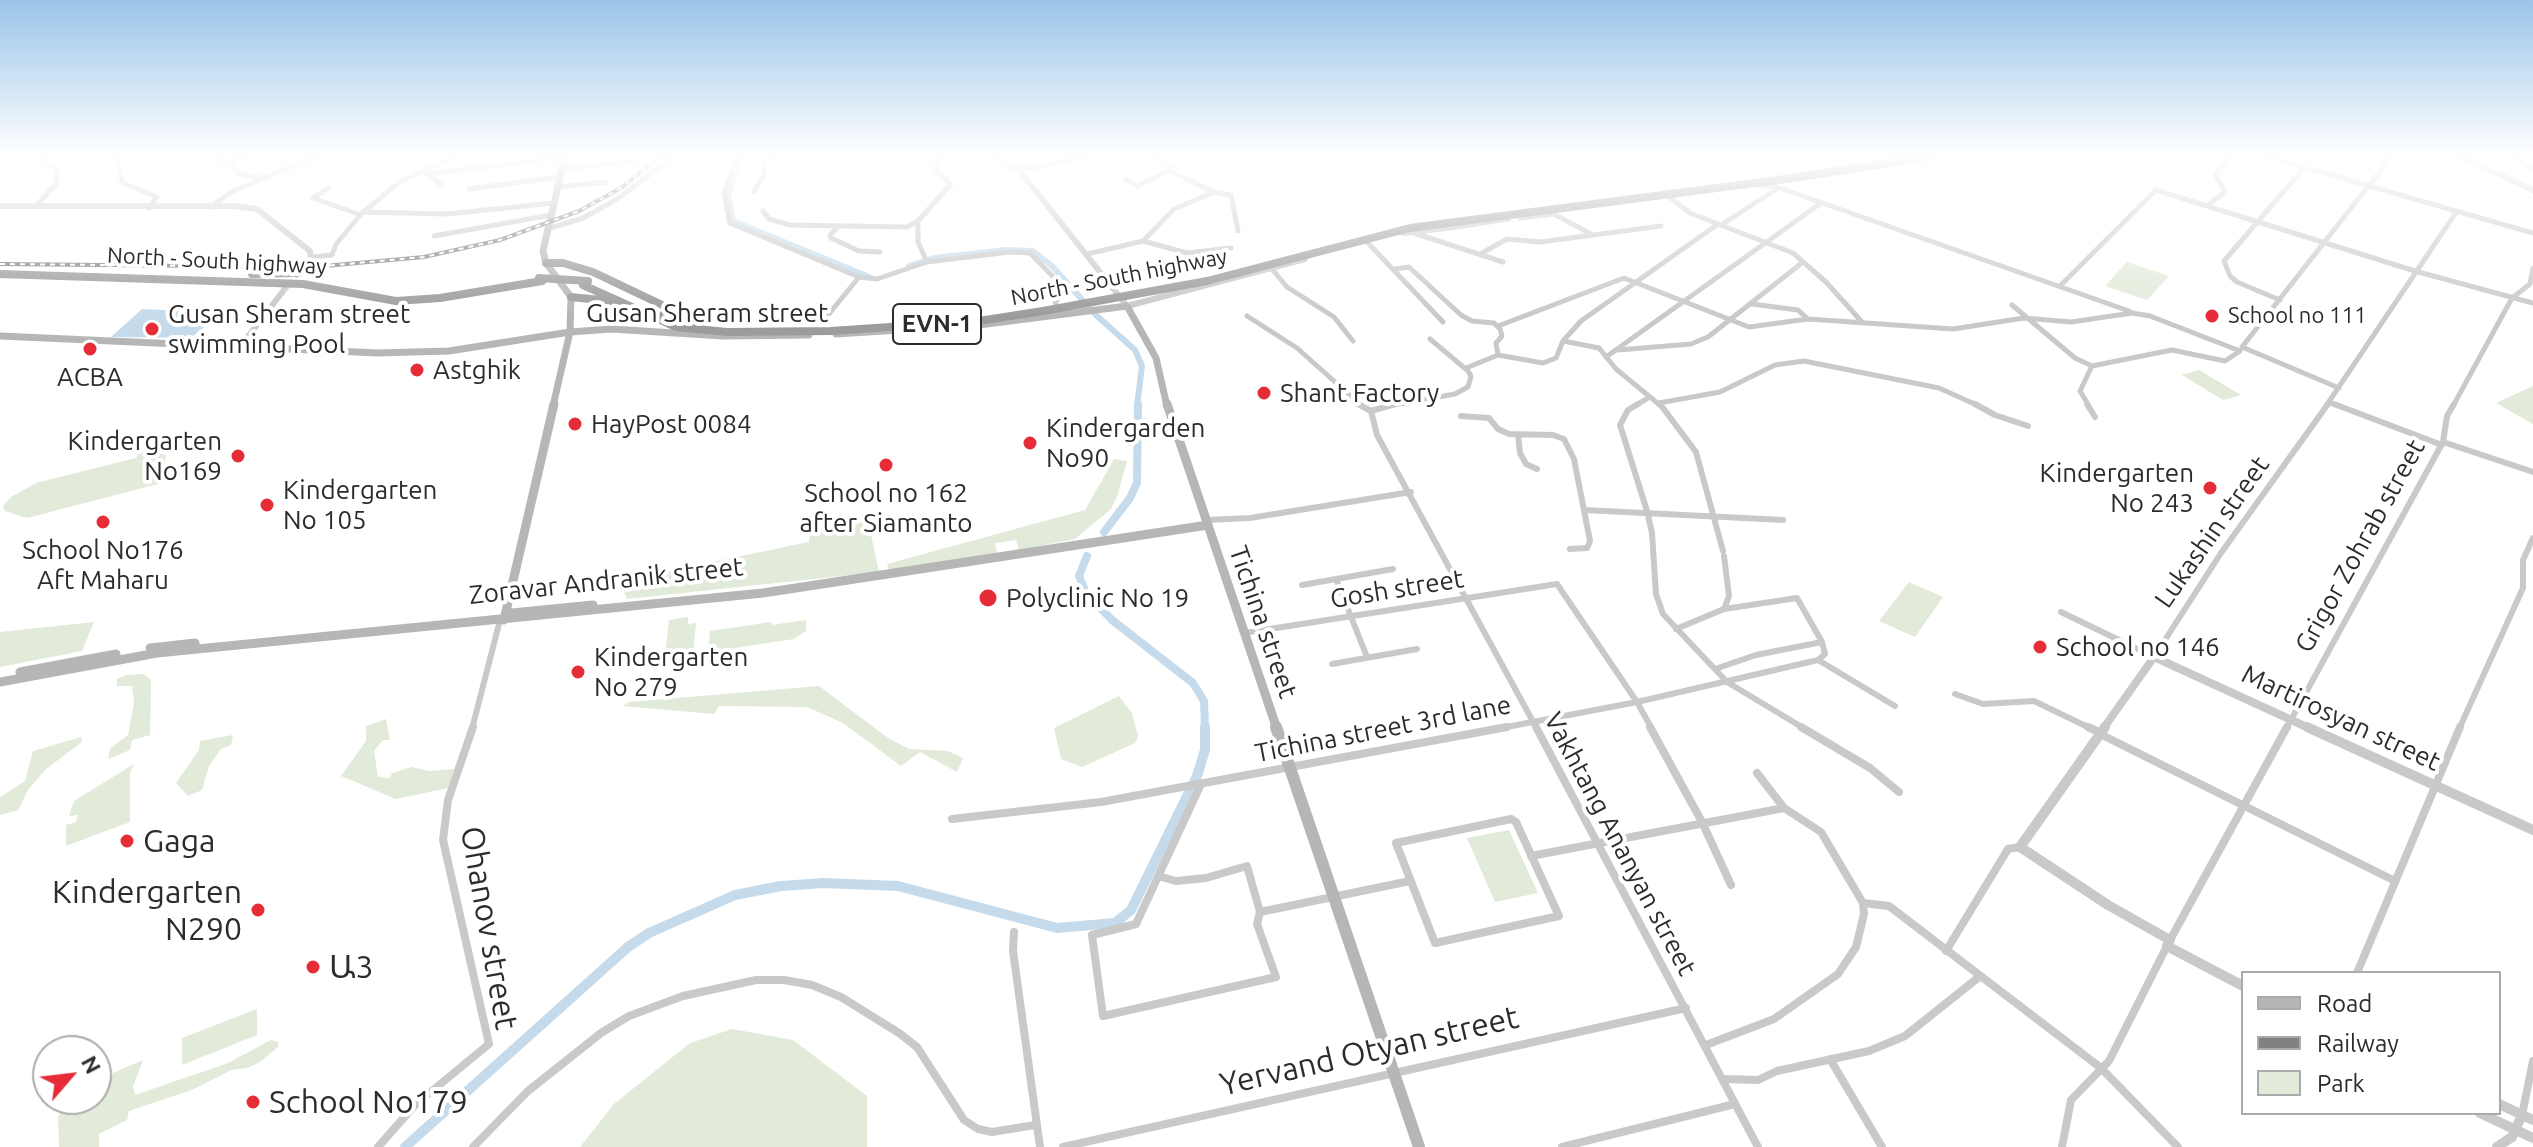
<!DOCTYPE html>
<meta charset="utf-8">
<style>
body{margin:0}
#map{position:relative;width:2533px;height:1147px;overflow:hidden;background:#fff;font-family:Ubuntu,sans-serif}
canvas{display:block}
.legend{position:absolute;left:2241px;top:971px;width:260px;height:144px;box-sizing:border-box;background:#fff;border:2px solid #ababab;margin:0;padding:10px 14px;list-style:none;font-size:24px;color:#2c2c2c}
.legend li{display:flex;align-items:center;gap:16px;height:40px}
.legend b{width:40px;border:2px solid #ababab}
.north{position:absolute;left:32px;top:1035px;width:80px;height:80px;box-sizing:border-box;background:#fff;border:2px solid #ababab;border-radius:50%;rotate:62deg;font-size:22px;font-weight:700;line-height:32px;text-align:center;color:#2c2c2c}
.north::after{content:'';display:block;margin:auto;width:28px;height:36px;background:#e52c37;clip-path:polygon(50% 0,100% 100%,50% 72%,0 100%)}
</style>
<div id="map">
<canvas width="2533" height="1147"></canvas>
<ul class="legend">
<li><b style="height:10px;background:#b6b6b6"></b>Road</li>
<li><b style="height:10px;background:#818181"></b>Railway</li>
<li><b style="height:22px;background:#e2ead9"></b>Park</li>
</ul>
<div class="north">N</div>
</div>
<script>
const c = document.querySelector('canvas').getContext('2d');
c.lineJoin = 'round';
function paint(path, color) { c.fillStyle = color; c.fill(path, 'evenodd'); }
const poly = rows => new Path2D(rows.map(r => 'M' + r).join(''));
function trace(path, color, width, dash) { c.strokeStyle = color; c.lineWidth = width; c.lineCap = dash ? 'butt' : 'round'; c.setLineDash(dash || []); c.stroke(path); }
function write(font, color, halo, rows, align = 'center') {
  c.font = font + ' Ubuntu,"Noto Sans Armenian",sans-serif'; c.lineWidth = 8; c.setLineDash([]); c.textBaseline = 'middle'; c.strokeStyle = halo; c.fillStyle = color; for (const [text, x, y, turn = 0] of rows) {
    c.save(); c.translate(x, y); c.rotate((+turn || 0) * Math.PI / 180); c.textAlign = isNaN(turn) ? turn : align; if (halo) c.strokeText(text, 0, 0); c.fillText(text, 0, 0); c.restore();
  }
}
const green = poly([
 [2127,262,2169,276,2147,300,2105,286],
 [2199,370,2241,395,2223,400,2182,375],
 [2533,386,2533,424,2496,403],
 [140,450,166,455,162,483,27,518,5,511,3,506,11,497,36,483,136,458],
 [1114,459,1127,461,1117,497,1111,509,1075,539,1019,550,1016,540,995,543,997,554,889,571,887,564,1085,510],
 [868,521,879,572,627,599,620,581,809,542,810,532],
 [1909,582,1943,597,1915,637,1879,621],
 [688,617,688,624,696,623,693,653,665,657,669,620],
 [806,620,806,631,794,639,708,652,710,631,771,622,772,625],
 [94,622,82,651,0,667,0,632],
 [144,674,151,680,150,735,132,740,130,750,108,759,110,749,128,735,134,703,132,686,117,686,117,679,126,675],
 [819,686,888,738,909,749,948,751,963,758,957,772,920,752,901,766,843,723,807,707,719,706,714,714,623,706,629,702],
 [1119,696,1132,713,1138,736,1135,743,1082,767,1061,759,1054,728],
 [386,719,390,740,383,740,374,751,378,777,390,778,392,773,412,767,429,771,454,769,448,788,396,799,341,776,366,741,366,726],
 [233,735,231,745,221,749,209,766,202,790,188,796,176,783,199,750,200,741],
 [81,737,82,742,46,769,28,790,18,810,0,815,0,797,25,781,33,751],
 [134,764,130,773,130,822,66,846,66,825,76,822,78,815,69,816,74,801],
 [1509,830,1538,893,1495,902,1467,838],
 [257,1009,257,1035,182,1065,182,1038],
 [732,1029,793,1040,867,1096,867,1147,580,1147,614,1104,690,1043],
 [271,1040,278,1042,278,1047,260,1062,247,1068,231,1070,192,1090,129,1111,127,1120,99,1134,99,1147,59,1147,58,1116,76,1099,96,1099,96,1084,115,1072,143,1060,133,1087,135,1095,228,1063]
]);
const water = poly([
 [142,309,221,313,191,338,111,337]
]);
const canalFar2 = poly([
 [741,156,728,194,733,221,869,277],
 [909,266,934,258,1005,250,1033,251,1052,266,1096,315,1135,350,1142,366,1137,406]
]);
const canalFar1 = poly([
 [1104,532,1130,498,1137,483,1138,404],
 [1087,556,1079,576,1086,593,1112,620,1193,683,1204,701,1205,729]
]);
const canal = poly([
 [405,1147,628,947,649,933,735,895,781,886,823,883,898,886,1057,928,1115,923,1131,910,1197,776,1205,750,1205,727]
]);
const minorFar2 = poly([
 [115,156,123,183,157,197,149,208],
 [216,156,242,175,261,178],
 [737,156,724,193,730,223,859,277,877,279,927,262,918,242,918,221],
 [2265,156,2533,233],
 [2513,156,2533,170],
 [228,164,245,156],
 [562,169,634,161],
 [1019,170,1089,156],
 [1170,171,1214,192,1231,195,1238,231],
 [425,172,441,185],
 [426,174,565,157],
 [1126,179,1137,186,1175,168,1152,156],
 [1761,185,1777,187,2129,311],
 [557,187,606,182],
 [328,188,313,198,361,215],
 [469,189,559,177],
 [754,191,764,175,763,163,773,156],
 [1667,195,1690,213,1718,224],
 [2208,205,2225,192,2215,174,2231,156],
 [36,206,57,183,57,171,41,156],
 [210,207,233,191,317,156],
 [763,211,769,219,790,225,907,227,918,221,951,184,936,170,939,156],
 [363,212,447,214,553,203],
 [1520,218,1554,214,1591,234],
 [1721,225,1778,188],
 [838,227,830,235,831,238,859,251,880,252],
 [1456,227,1509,219],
 [547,229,583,218,617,199,674,156],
 [1414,233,1503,262],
 [434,236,551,215],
 [1143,241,1174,209,1214,192],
 [1367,242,1443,322],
 [1482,253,1507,239,1540,242,1661,226],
 [1087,254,1143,241,1187,253,1231,248],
 [312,257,332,255,336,244,363,212,401,181,456,156],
 [927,262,1010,252,1030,253,1064,288,1065,293,1055,302,1058,310],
 [1272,269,1287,287,1334,317,1353,341],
 [1395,269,1409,267,1461,315,1472,321,1494,323,1500,329,1502,336,1496,343,1498,355,1466,368],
 [2060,286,2156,190,2415,271,2533,303],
 [2280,300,2237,282,2230,276,2224,261,2314,156],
 [1752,304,1798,310,1808,319],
 [2012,305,2075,358,2092,366],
 [1247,316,1297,348,1362,406],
 [824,320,859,277],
 [1498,326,1624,278,1749,327,1808,319,1953,329,2024,318,2071,322,2132,313,2150,316,2240,351],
 [1563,341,1599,348,1616,369,1661,406],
 [1618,350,1691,344,1708,337,1803,262],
 [1498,355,1543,363,1556,358,1563,341,1581,321,1718,224,1793,253,1826,282,1862,322],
 [1606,357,1821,203],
 [2339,388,2242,347,2392,156],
 [2329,402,2339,406],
 [1659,403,1720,392,1775,365,1804,361,1939,388,1979,406],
 [1388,406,1455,394,1468,387,1471,376,1468,371,1430,339],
 [1635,406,1648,398],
 [2089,406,2080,391,2092,366,2172,350,2225,361,2240,351],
 [2326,406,2457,211],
 [2453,406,2512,298,2530,284,2533,268]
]);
const minorFar1 = poly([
 [1358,404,1371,411],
 [1395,404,1371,411,1377,435,1537,729],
 [1638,404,1628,410,1620,425,1647,511,1652,533,1656,594,1663,614,1727,682,1805,729],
 [1660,404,1696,452,1723,551],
 [1975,404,1995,415,2028,426],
 [2087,404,2095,417],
 [2334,404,2442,445],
 [1461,416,1489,418,1498,429,1509,434,1553,435,1564,439,1574,459,1590,541,1587,548,1570,549],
 [1518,435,1520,453,1526,464,1537,469],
 [2443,442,2533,472],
 [1585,510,1783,520],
 [1206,520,1250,518,1411,492],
 [1724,556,1729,596,1724,609],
 [1336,579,1367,657],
 [1302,585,1393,569],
 [2061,612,2154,657,2221,553,2328,404],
 [1676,629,1724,609,1797,598,1822,642,1825,654,1818,660],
 [1244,633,1557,584,1637,702,1652,729],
 [1818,660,1895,706],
 [1332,664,1417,649],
 [1715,669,1756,655,1822,642],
 [1955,694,1983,704,2034,701,2092,729],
 [472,729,500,620],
 [1496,729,1637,702,1818,660],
 [2286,729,2443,442,2447,416,2454,404],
 [2459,729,2523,588,2523,560,2533,538]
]);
const minor = poly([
 [1536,727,1758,1147],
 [1650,727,1702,822,1731,885],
 [1801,727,1870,768,1899,792],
 [2088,727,2101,733],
 [2100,734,2395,881],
 [1201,784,1136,924,1092,935,1103,1016,1276,977,1257,924,1260,912],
 [952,819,1101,802,1507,727],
 [1511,819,1516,822,1559,916,1435,943,1396,843,1511,819],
 [1531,856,1784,808],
 [1158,876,1176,881,1206,878,1247,866,1260,912],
 [1863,903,1889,906,2101,1068,2178,1147],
 [1260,912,1410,881],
 [1014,932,1013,951,1040,1147],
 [2170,940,2287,727],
 [1946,951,2008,849,2020,847],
 [2357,973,2460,727],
 [1706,1045,1774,1019,1838,974,1856,947,1864,914,1863,903,1821,832,1784,808,1757,773],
 [1830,1059,1882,1147],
 [1724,1079,1758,1080,1777,1071,1869,1051,1905,1036,1979,977],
 [2522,1115,2533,1061],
 [378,1147,415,1105,489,1044,443,840,448,800,473,727],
 [473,1147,528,1091,601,1033,629,1016,683,996,756,980,784,980,812,985,841,997,899,1033,917,1047,964,1120,978,1129,992,1132,1035,1125],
 [1063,1147,1686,1008],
 [1562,1147,1735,1104],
 [2062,1147,2071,1100,2109,1061,2167,946]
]);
const tertiaryFar2 = poly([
 [994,156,1019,170,1127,306,1305,259],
 [2459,156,2533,190],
 [0,206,234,206,257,209,310,251,311,261,297,275],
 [1403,233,1454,227,1464,222],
 [240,347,287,286]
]);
const tertiaryFar1 = poly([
 [2103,729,2154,657,2311,729]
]);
const tertiary = poly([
 [2105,727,2020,847,2108,905,2170,940,2167,946,2243,986],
 [2307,727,2533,830],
 [2499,1104,2533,1120],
 [2480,1113,2533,1138],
 [2497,1147,2512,1137,2522,1115]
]);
const secondaryFar2 = poly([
 [836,334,979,325,1127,306,1156,358,1167,406],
 [0,336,378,353,449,351,570,332,611,329,723,336,809,335],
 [553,406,570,332,571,297,546,263,543,251,565,156]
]);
const secondaryFar1 = poly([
 [1167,404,1277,729],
 [512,613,593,605],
 [504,620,554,404],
 [150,648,195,643],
 [20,672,116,654],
 [0,682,157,653,763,593,1208,525]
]);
const secondary = poly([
 [1276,727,1419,1147]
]);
const trunk = poly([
 [546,263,563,263,593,272,679,313],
 [0,274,303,284,396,301,440,298,542,281],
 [252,274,299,273],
 [1207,281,1410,228,1793,178,1932,156],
 [583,285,676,327,727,332,831,331,979,321,1043,311],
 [571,297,610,301],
 [663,315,701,323]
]);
const rail = poly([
 [0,264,313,267,424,257,500,240,579,211,621,188,661,156]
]);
const trunkBridge = poly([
 [539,278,588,281],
 [1043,311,1207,281]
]);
const markers = [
 [2212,316,8,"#e52c37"],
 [152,329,8,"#e52c37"],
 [90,349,8,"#e52c37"],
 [417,370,8,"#e52c37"],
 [1264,393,8,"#e52c37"],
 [575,424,8,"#e52c37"],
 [1030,443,8,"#e52c37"],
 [238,456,8,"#e52c37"],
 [886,465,8,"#e52c37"],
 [2210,488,8,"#e52c37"],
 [267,505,8,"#e52c37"],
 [103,522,8,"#e52c37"],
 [988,598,10,"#e52c37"],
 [2040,647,8,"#e52c37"],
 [578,672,8,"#e52c37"],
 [127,841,8,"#e52c37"],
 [258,910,8,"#e52c37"],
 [313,967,8,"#e52c37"],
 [253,1102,8,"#e52c37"]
];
const farStreetnames = [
 ["North - South highway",217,261,3],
 ["North - South highway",1119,277,-11]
];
const farPoinames = [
 ["School no 111",2228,316]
];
const shields = [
 [937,324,88]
];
const shieldNames = [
 ["EVN-1",937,324]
];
const streetNames = [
 ["Gusan Sheram street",707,313],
 ["Lukashin street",2212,532,-55],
 ["Grigor Zohrab street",2360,546,-61],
 ["Zoravar Andranik street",606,581,-6],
 ["Gosh street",1397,589,-9],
 ["Tichina street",1263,622,71],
 ["Martirosyan street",2341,718,25],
 ["Tichina street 3rd lane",1383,729,-11],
 ["Vakhtang Ananyan street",1620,844,62]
];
const poiNames = [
 ["Gusan Sheram street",168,314],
 ["swimming Pool",168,344],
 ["Astghik",433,370],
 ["ACBA",90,377,"center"],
 ["Shant Factory",1280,393],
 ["HayPost 0084",591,424],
 ["Kindergarden",1046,428],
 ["No90",1046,458],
 ["Kindergarten",222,441,"right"],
 ["No169",222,471,"right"],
 ["Kindergarten",2194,473,"right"],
 ["No 243",2194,503,"right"],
 ["Kindergarten",283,490],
 ["No 105",283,520],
 ["School no 162",886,493,"center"],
 ["after Siamanto",886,523,"center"],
 ["School No176",103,550,"center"],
 ["Aft Maharu",103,580,"center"],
 ["Polyclinic No 19",1006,598],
 ["School no 146",2056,647],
 ["Kindergarten",594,657],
 ["No 279",594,687]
];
const nearPoinames = [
 ["Gaga",143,841],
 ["Kindergarten",242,892,"right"],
 ["N290",242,929,"right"],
 ["Ա3",329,967],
 ["School No179",269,1102]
];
const nearStreetnames = [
 ["Ohanov street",489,928,80],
 ["Yervand Otyan street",1369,1051,-13]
];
paint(green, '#e2ead9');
paint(water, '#c5dbeb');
trace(canalFar2, '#c5dbeb', 6);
trace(canalFar1, '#c5dbeb', 8);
trace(canal, '#c5dbeb', 10);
trace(minorFar2, '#c9c9c9', 5);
trace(minorFar1, '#c9c9c9', 6);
trace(minor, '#c9c9c9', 8);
trace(tertiaryFar2, '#c9c9c9', 6);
trace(tertiaryFar1, '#c9c9c9', 8);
trace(tertiary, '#c9c9c9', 10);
trace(secondaryFar2, '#b6b6b6', 7);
trace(secondaryFar1, '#b6b6b6', 9);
trace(secondary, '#b6b6b6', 12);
trace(trunk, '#9c9c9c', 8);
trace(rail, '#818181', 4);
trace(rail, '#fff', 2, [5]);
trace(trunkBridge, '#9c9c9c', 8);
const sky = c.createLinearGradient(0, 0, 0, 317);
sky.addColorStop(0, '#9ac4e9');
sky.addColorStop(0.49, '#fff');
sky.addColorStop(1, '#ffffff00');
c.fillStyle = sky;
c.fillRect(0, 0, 2533, 317);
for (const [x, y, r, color] of markers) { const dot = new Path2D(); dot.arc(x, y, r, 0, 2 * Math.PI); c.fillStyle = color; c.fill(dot); trace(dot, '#fff', 3); }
write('22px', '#2c2c2c', '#fff', farStreetnames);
write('22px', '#2c2c2c', '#fff', farPoinames, 'left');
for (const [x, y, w] of shields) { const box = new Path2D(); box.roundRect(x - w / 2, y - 20, w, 40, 6); c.fillStyle = '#fff'; c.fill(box); trace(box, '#2c2c2c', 2); }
write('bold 24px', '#2c2c2c', null, shieldNames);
write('26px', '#2c2c2c', '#fff', streetNames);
write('26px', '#2c2c2c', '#fff', poiNames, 'left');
write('32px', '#2c2c2c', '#fff', nearPoinames, 'left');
write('32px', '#2c2c2c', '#fff', nearStreetnames);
</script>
